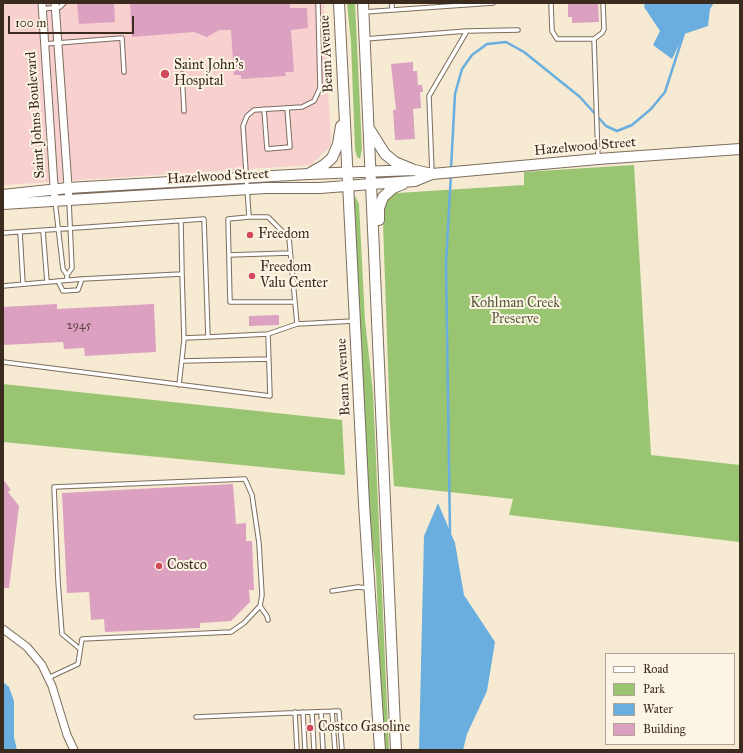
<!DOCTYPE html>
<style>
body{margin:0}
#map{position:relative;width:743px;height:753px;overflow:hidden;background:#f6ead2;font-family:"IM FELL Great Primer",serif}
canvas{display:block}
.frame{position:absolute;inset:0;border:4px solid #3b2a1e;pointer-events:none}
.legend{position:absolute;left:605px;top:653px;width:130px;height:92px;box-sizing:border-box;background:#fcf5e5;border:1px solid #afa495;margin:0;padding:5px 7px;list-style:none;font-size:12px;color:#3b2a1e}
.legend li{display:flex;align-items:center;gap:8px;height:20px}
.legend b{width:20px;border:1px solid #afa495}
.scale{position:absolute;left:8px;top:16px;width:126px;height:18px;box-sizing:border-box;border:2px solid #3b2a1e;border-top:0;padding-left:5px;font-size:12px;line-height:14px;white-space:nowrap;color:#3b2a1e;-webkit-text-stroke:3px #fcf5e5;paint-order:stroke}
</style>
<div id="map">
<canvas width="743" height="753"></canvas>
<div class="frame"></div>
<ul class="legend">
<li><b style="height:5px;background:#fff"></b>Road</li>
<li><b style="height:11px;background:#99c572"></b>Park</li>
<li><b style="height:11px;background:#69aedf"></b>Water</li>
<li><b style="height:11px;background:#dca0c0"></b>Building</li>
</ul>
<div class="scale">100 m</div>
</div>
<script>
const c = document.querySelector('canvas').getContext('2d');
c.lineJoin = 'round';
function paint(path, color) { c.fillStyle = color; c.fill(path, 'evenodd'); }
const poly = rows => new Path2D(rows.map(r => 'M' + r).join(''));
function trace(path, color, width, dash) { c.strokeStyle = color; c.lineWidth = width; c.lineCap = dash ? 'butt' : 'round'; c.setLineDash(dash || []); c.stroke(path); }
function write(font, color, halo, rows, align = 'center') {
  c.font = font + ' "IM FELL Great Primer",serif'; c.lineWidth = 4; c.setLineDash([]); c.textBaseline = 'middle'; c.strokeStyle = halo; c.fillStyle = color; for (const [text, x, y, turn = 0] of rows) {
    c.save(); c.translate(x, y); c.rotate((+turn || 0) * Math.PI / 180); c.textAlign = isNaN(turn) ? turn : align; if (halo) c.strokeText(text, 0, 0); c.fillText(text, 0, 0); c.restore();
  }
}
const built = poly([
 [3,3,324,3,331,145,311,165,3,185]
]);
const green = poly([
 [347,3,355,3,362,149,360,159,357,157,355,149,351,43],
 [634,165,651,455,740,465,740,542,509,515,513,499,394,486,390,424,382,194,524,185,524,172],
 [355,196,359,204,365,320,373,393,389,750,384,750,376,571,369,518,354,201],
 [3,384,342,420,345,475,3,442]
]);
const water = poly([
 [645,3,714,3,710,9,708,26,684,34,672,59,653,45,660,31,644,7],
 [438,503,455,543,464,595,495,642,487,691,467,734,463,750,419,750,424,536],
 [3,682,9,687,14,701,14,737,17,750,3,750]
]);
const stream = poly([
 [451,169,455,94,462,69,472,55,487,44,506,42,524,52,580,97,606,126,617,131,632,125,651,109,665,92,684,33],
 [450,533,446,263,451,174]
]);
const building = poly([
 [77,3,114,3,115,22,79,24],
 [130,3,290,3,290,8,307,8,308,28,291,30,294,72,285,72,286,76,241,79,241,75,234,75,231,30,219,30,207,37,194,32,132,37],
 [568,3,598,3,599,22,572,23,572,17,568,17],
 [413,62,413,71,417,71,418,85,422,85,423,92,420,92,421,108,413,109,415,139,395,140,393,110,396,110,391,64],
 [57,304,57,309,154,304,156,352,85,356,84,348,64,349,63,342,3,345,3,307],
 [279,315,279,325,249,326,249,316],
 [3,479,11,490,8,492,19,506,9,588,3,588],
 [233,484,236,524,246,523,246,541,252,541,254,590,249,590,250,602,231,621,200,623,200,628,105,632,104,619,91,620,89,592,67,593,62,493]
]);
const lane = poly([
 [318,3,320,88,314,101,302,107,254,110,247,116,243,126,249,217,268,217,289,238,297,324,354,321],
 [392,3,392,10],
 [551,3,552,31,557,39,594,39,598,159],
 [42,9,60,7,64,3],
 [364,12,493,3],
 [467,31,518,30],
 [365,39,467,31,429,96,432,173],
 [594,39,602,33,604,29,603,3],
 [44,44,122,38,124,72],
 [182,74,184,111],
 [264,109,267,149,290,147,287,108],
 [55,201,63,269,67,275,67,280],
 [249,217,228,219,230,302,295,302],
 [181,221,182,274],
 [43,231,47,282],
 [20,232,23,284],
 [3,233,204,219,208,337,268,334,270,396,3,362],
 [229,255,290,253],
 [67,275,72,268,69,201],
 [58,281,63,291,78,290,82,279],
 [3,286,82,279,182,274,184,340,179,385],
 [268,334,297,324],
 [184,338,208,337],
 [182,361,269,359],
 [332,591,358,587,367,588],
 [80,649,62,634,58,581,54,487,245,479,252,495,259,543,262,595,260,606,267,616,268,620],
 [48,678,78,664,82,639,231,632,244,623,260,606],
 [332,711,335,750],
 [295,712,297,750],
 [303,712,305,750],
 [312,712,339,711,342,750],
 [321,712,323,750],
 [196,717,312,712,314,750]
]);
const street = poly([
 [42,3,55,201],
 [55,3,69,200],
 [3,629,27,647,42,665,52,686,67,735,74,750]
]);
const secondary = poly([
 [339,3,364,504,380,750],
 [363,3,396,750],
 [370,130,385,154,395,162,412,169],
 [310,173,324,165,332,158,338,144,341,126],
 [3,195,68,188,308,174,414,170,432,174],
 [3,204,266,188,320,188,371,184,415,181,432,174,598,159,740,149],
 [379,220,379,208,383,197,393,188,403,184]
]);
const markers = [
 [165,74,5,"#d1495b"],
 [250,235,4,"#d1495b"],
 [252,276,4,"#d1495b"],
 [159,566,4,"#d1495b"],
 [310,728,4,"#d1495b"]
];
const numberNames = [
 ["2945",79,326]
];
const streetNames = [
 ["Beam Avenue",327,54,-93],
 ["Saint Johns Boulevard",36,115,-94],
 ["Hazelwood Street",585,147,-5],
 ["Hazelwood Street",218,177,-3],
 ["Beam Avenue",344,377,-93]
];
const poiNames = [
 ["Saint John's",174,66],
 ["Hospital",174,82],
 ["Freedom",258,235],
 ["Freedom",260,268],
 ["Valu Center",260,284],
 ["Costco",167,566],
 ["Costco Gasoline",318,728]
];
const parkNames = [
 ["Kohlman Creek",515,304],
 ["Preserve",515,320]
];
paint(built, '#f7d0cf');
paint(green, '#99c572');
paint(water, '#69aedf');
trace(stream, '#69aedf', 2.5);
paint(building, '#dca0c0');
trace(lane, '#7c6d5d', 5.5);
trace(street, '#7c6d5d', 9);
trace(secondary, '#7c6d5d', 12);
trace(lane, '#fff', 3.5);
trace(street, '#fff', 7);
trace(secondary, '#fff', 10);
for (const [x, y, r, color] of markers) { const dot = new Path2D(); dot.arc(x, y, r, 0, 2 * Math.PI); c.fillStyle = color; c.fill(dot); trace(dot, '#fcf5e5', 1.5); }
write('12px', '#634846', null, numberNames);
write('14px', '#3b2a1e', '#fcf5e5', streetNames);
write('14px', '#3b2a1e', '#fcf5e5', poiNames, 'left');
write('14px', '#575837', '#fcf5e5', parkNames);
</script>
